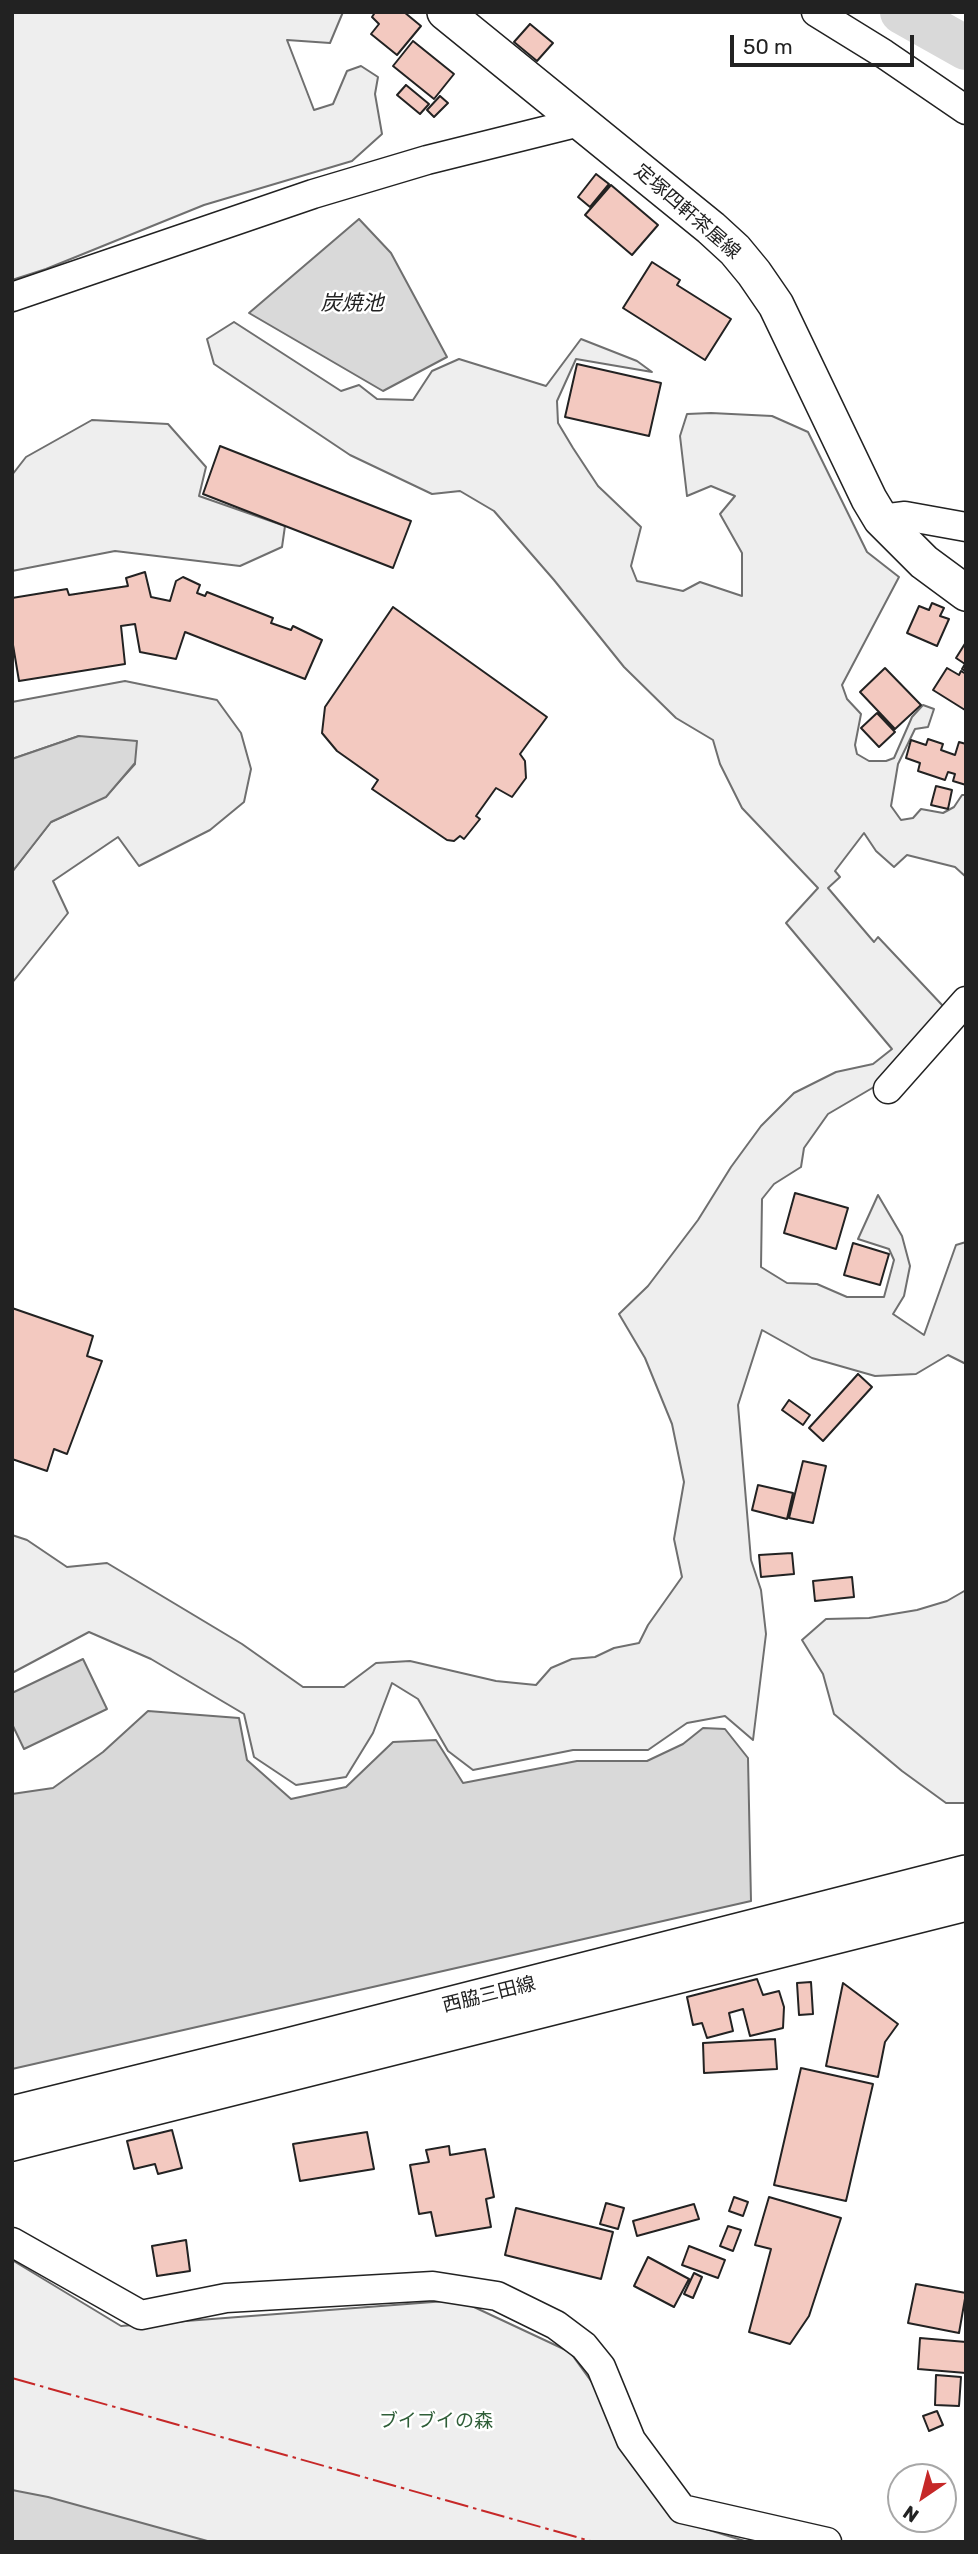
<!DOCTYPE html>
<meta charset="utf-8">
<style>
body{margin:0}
#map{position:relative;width:978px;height:2554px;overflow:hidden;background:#fff;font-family:Rubik,sans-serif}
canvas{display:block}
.frame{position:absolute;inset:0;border:14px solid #222;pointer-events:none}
.north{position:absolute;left:887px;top:2463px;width:70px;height:70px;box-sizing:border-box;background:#fff;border:2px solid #a7a7a7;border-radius:50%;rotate:215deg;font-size:19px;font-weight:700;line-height:28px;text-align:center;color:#222}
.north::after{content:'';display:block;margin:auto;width:24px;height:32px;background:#c62828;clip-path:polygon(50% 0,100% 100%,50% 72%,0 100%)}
.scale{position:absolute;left:730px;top:35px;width:184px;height:32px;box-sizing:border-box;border:4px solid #222;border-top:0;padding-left:9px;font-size:21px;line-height:24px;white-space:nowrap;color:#222;-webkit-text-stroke:5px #fff;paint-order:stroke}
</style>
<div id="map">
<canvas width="978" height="2554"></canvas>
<div class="frame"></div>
<div class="north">N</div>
<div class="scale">50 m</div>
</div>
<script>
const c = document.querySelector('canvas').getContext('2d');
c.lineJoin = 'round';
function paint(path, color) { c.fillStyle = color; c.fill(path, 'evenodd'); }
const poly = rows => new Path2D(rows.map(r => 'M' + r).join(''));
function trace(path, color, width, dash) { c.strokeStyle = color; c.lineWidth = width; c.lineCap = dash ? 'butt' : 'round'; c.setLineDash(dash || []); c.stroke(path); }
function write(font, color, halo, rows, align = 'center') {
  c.font = font + ' Rubik,"Noto Sans JP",sans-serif'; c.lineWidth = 5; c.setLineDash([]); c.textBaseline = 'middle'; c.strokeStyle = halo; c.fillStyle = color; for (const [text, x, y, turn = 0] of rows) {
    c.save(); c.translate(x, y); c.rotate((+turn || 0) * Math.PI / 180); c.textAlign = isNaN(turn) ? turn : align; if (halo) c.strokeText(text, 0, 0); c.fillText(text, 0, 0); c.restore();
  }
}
const green = poly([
 [12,12,343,12,330,43,287,40,314,110,333,104,347,71,361,66,378,77,375,94,382,134,352,161,204,205,46,269,12,280,12,12],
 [234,322,341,391,359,385,377,399,413,400,432,371,459,359,546,386,581,339,637,361,652,372,576,359,557,401,558,423,573,448,598,486,641,527,631,566,637,581,683,591,700,582,742,596,742,553,720,514,735,496,711,486,687,496,680,436,687,414,711,413,772,416,808,432,867,552,899,577,842,685,847,699,861,714,855,745,857,754,869,761,886,761,894,758,912,717,923,705,934,709,928,727,915,729,898,764,891,806,901,820,913,818,921,809,943,813,954,807,962,795,966,795,966,877,955,867,907,855,894,867,876,851,864,833,835,871,840,877,828,888,874,942,878,937,943,1006,911,1053,874,1087,828,1114,804,1148,801,1167,774,1184,762,1199,761,1267,787,1283,817,1284,847,1297,884,1297,894,1260,889,1249,858,1239,878,1195,902,1236,910,1266,904,1296,893,1314,924,1335,956,1245,966,1242,966,1364,948,1355,916,1374,875,1376,812,1358,762,1330,738,1405,751,1560,761,1590,766,1634,753,1740,725,1716,687,1723,648,1750,573,1750,473,1770,448,1751,418,1699,392,1683,373,1733,346,1777,296,1785,254,1757,244,1714,151,1659,89,1632,12,1673,12,1535,27,1540,67,1567,107,1563,242,1644,303,1687,344,1687,376,1663,410,1661,496,1681,536,1685,551,1668,572,1659,595,1657,614,1648,639,1643,648,1625,682,1577,674,1539,684,1482,672,1424,645,1358,619,1314,648,1286,698,1220,731,1167,761,1126,794,1093,836,1072,873,1064,892,1049,786,923,818,888,742,808,720,764,713,740,676,718,624,667,554,580,494,511,460,491,432,494,350,455,214,364,207,339,234,322],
 [92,420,168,424,206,467,199,496,285,526,282,547,240,566,115,551,12,571,12,475,26,457,92,420],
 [125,681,217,700,241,733,251,769,244,802,210,830,139,866,118,837,53,881,68,913,12,983,12,872,51,822,106,796,135,764,79,736,12,759,12,702,125,681],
 [966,1590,966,1803,946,1803,902,1771,834,1714,823,1674,802,1640,826,1619,869,1618,917,1610,947,1601,966,1590],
 [12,2260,121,2326,459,2300,570,2352,696,2526,748,2542,12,2542,12,2260]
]);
const water = poly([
 [359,219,391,253,447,357,383,391,249,313,359,219],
 [79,736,137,741,135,763,106,797,51,822,12,872,12,759,79,736],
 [83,1659,107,1709,24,1749,12,1724,12,1693,83,1659],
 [148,1711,239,1718,247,1760,291,1799,346,1787,393,1742,436,1740,463,1783,577,1761,647,1761,683,1744,703,1728,725,1729,748,1758,751,1901,12,2069,12,1794,53,1788,103,1752,148,1711],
 [12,2490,48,2497,211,2542,12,2542,12,2490]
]);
const river = poly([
 [902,12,966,48]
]);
const building = poly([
 [372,12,404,12,421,26,397,55,371,34,379,24,372,17,374,14,372,12],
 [530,24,553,43,537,61,514,42,530,24],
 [413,41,454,74,434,99,393,66,413,41],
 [406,85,429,104,420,114,397,95,406,85],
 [440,96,448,103,434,117,427,110,440,96],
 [596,174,609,184,590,207,578,197,596,174],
 [611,185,658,225,632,255,585,215,611,185],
 [652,262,680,280,677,285,731,319,705,360,623,308,652,262],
 [577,364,661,383,649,436,565,417,577,364],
 [220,446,411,521,393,568,203,494,220,446],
 [145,572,151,597,170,601,176,581,183,577,200,585,197,593,205,596,207,592,273,618,271,623,291,630,293,626,322,640,305,679,185,632,176,659,140,652,135,624,121,626,125,664,19,681,12,639,12,598,67,589,69,595,128,586,126,578,145,572],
 [932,603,944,608,940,616,949,619,937,646,907,633,919,606,929,610,932,603],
 [393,607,547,717,520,754,525,761,526,778,512,797,496,788,476,816,480,819,464,839,460,836,454,841,447,840,372,789,378,780,337,751,322,733,325,707,393,607],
 [966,642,966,671,962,669,965,664,956,658,966,642],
 [885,668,921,705,895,729,860,692,885,668],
 [947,668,959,675,961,671,966,674,965,710,933,690,947,668],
 [877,713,895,732,879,747,861,728,877,713],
 [928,739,943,744,941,750,955,755,959,742,966,744,966,785,953,781,955,774,948,772,945,780,918,771,920,763,906,758,911,740,926,745,928,739],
 [936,786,952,790,948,809,931,805,936,786],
 [795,1193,848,1208,836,1249,784,1233,795,1193],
 [853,1243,889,1254,880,1285,844,1275,853,1243],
 [12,1308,93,1336,87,1356,102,1361,67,1454,54,1449,47,1471,12,1459,12,1308],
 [858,1374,872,1387,823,1441,809,1428,858,1374],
 [789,1400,810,1415,803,1425,782,1410,789,1400],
 [803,1461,826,1466,813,1523,789,1518,803,1461],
 [758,1485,793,1493,787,1519,752,1510,758,1485],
 [792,1553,794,1574,761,1577,759,1555,792,1553],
 [852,1577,854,1597,815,1601,813,1581,852,1577],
 [757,1979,763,1995,779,1991,784,2007,783,2028,750,2036,743,2009,729,2013,733,2031,707,2038,702,2023,693,2025,687,1997,757,1979],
 [811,1982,813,2014,799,2015,797,1983,811,1982],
 [843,1983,898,2024,885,2042,878,2077,826,2066,843,1983],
 [775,2039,777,2069,704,2073,703,2043,775,2039],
 [801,2068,873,2084,846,2201,774,2185,801,2068],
 [172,2130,182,2168,158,2174,155,2164,134,2169,127,2141,172,2130],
 [367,2132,374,2169,300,2181,293,2144,367,2132],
 [449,2146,450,2155,485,2149,494,2197,486,2199,491,2227,436,2236,431,2212,419,2214,410,2165,429,2162,426,2150,449,2146],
 [734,2197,748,2202,743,2216,729,2211,734,2197],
 [769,2197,841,2218,809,2316,790,2344,749,2332,771,2249,755,2245,769,2197],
 [606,2203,624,2208,618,2229,600,2224,606,2203],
 [694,2204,699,2219,637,2236,633,2221,694,2204],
 [516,2208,613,2232,601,2279,505,2255,516,2208],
 [728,2226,741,2230,733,2251,720,2246,728,2226],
 [186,2240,190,2271,157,2276,152,2246,186,2240],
 [689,2246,725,2260,718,2278,682,2265,689,2246],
 [648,2257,689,2279,674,2307,634,2286,648,2257],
 [694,2273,702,2277,693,2298,684,2294,694,2273],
 [916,2284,966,2293,959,2333,908,2323,916,2284],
 [920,2338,966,2342,966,2373,918,2369,920,2338],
 [936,2375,961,2377,959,2406,935,2405,936,2375],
 [937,2411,943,2425,929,2431,923,2416,937,2411]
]);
const minor = poly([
 [816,12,884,54,966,110],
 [12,297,313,194,427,160,580,122],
 [881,519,905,516,966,527],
 [888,1089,966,1001],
 [12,2242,141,2315,226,2298,433,2286,497,2296,556,2325,584,2346,601,2367,631,2440,682,2509,827,2542]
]);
const major = poly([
 [445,12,711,228,735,250,754,273,776,305,869,499,881,519,924,562,966,593],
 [12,2114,288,2046,966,1873],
 [12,2143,966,1903]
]);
const power = poly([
 [12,2378,594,2542]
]);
const streetNames = [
 ["定塚四軒茶屋線",687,212,41],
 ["西脇三田線",489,1995,-14]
];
const parkNames = [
 ["ブイブイの森",436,2422]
];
const waterNames = [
 ["炭焼池",352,304]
];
paint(green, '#eee');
trace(green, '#6f6f6f', 2);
paint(water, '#d9d9d9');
trace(water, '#6f6f6f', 2);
trace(river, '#d9d9d9', 44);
paint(building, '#f3c9c0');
trace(building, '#222', 2);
trace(minor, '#222', 31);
trace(major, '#222', 38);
trace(minor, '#fff', 28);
trace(major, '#fff', 35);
trace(power, '#c62828', 2, [24, 5, 3.5, 5]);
write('19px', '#222', '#fff', streetNames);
write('19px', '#2f5e38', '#fff', parkNames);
write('italic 21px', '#222', '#fff', waterNames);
</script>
